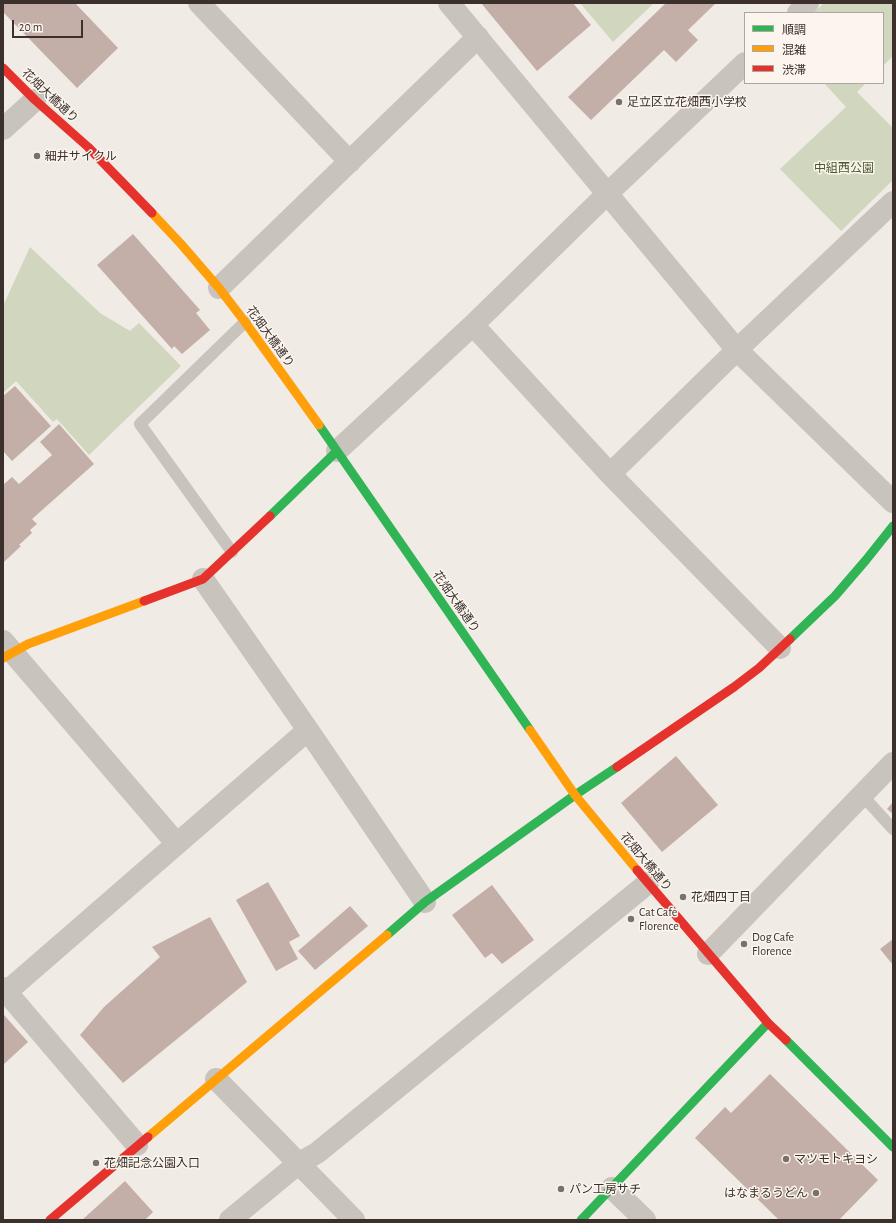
<!DOCTYPE html>
<meta charset="utf-8">
<style>
body{margin:0}
#map{position:relative;width:896px;height:1223px;overflow:hidden;background:#f0ebe5;font-family:"Alegreya Sans","Noto Sans JP",sans-serif}
canvas{display:block}
.frame{position:absolute;inset:0;border:4px solid #3b302b;pointer-events:none}
.legend{position:absolute;left:744px;top:12px;width:140px;height:72px;box-sizing:border-box;background:#fbf5ee;border:1px solid #aea6a0;margin:0;padding:5px 7px;list-style:none;font-size:12px;color:#3b302b}
.legend li{display:flex;align-items:center;gap:8px;height:20px}
.legend b{width:20px;border:1px solid #aea6a0}
.scale{position:absolute;left:12px;top:20px;width:71px;height:18px;box-sizing:border-box;border:2px solid #3b302b;border-top:0;padding-left:5px;font-size:12px;line-height:14px;white-space:nowrap;color:#3b302b;-webkit-text-stroke:3px #fbf5ee;paint-order:stroke}
</style>
<div id="map">
<canvas width="896" height="1223"></canvas>
<div class="frame"></div>
<ul class="legend">
<li><b style="height:5px;background:#30b455"></b>順調</li>
<li><b style="height:5px;background:#ff9f0a"></b>混雑</li>
<li><b style="height:5px;background:#e5322d"></b>渋滞</li>
</ul>
<div class="scale">20 m</div>
</div>
<script>
const c = document.querySelector('canvas').getContext('2d');
c.lineJoin = 'round';
function paint(path, color) { c.fillStyle = color; c.fill(path, 'evenodd'); }
const poly = rows => new Path2D(rows.map(r => 'M' + r).join(''));
function trace(path, color, width, dash) { c.strokeStyle = color; c.lineWidth = width; c.lineCap = dash ? 'butt' : 'round'; c.setLineDash(dash || []); c.stroke(path); }
function write(font, color, halo, rows, align = 'center') {
  c.font = font + ' "Alegreya Sans","Noto Sans JP",sans-serif'; c.lineWidth = 3; c.setLineDash([]); c.textBaseline = 'middle'; c.strokeStyle = halo; c.fillStyle = color; for (const [text, x, y, turn = 0] of rows) {
    c.save(); c.translate(x, y); c.rotate((+turn || 0) * Math.PI / 180); c.textAlign = isNaN(turn) ? turn : align; if (halo) c.strokeText(text, 0, 0); c.fillText(text, 0, 0); c.restore();
  }
}
const green = poly([
 [580,3,654,3,613,42],
 [824,3,893,3,893,56,883,66,883,13,813,13],
 [824,83,866,83,857,92,893,128,893,180,841,231,780,169,846,107],
 [30,247,100,313,130,331,139,323,181,366,89,455,57,419,53,422,16,381,3,393,3,306]
]);
const building = poly([
 [3,3,75,3,118,48,77,88,3,12],
 [481,3,573,3,591,25,537,71],
 [666,3,716,3,688,30,698,40,676,62,664,50,591,120,568,97],
 [133,234,200,310,196,313,210,330,182,354,174,346,172,349,97,265],
 [15,386,51,426,12,461,3,451,3,396],
 [59,424,94,464,32,519,37,524,30,530,32,533,19,545,21,546,4,562,3,485,12,477,19,484,52,455,40,442],
 [676,756,718,805,662,852,621,803],
 [893,802,893,814,887,809],
 [268,882,300,936,289,942,298,959,276,971,236,900],
 [492,885,534,940,502,964,492,953,485,958,452,915],
 [350,906,368,926,315,970,298,951],
 [210,917,247,982,123,1083,80,1035,104,1007,160,957,152,947],
 [893,939,893,965,880,949],
 [4,1015,28,1042,3,1065,3,1016],
 [770,1074,878,1180,839,1220,779,1220,695,1138,725,1107,731,1113],
 [125,1181,153,1212,145,1220,82,1220]
]);
const lane = poly([
 [232,552,140,424,245,322],
 [862,795,893,829]
]);
const street = poly([
 [199,3,350,162],
 [449,3,737,350,893,502],
 [798,13,808,3],
 [3,129,35,100],
 [219,288,478,37],
 [473,325,610,474,780,648],
 [337,451,473,325,607,194,745,63],
 [610,474,745,342,893,202],
 [203,579,308,730,425,902],
 [3,641,177,844],
 [708,954,893,763],
 [3,988,137,1145],
 [3,995,308,730],
 [216,1079,354,1220],
 [612,1188,645,1220],
 [230,1220,299,1163,317,1153,648,883]
]);
const fast = poly([
 [319,425,530,730],
 [270,516,337,451],
 [790,639,835,596,866,560,893,526],
 [387,935,425,902,575,795,617,767],
 [786,1040,893,1147],
 [581,1220,768,1023]
]);
const slow = poly([
 [152,213,181,244,219,288,245,322,319,425],
 [3,658,28,644,144,601],
 [530,730,575,795,637,870],
 [148,1137,387,935]
]);
const jam = poly([
 [3,68,35,100,88,147,152,213],
 [144,601,203,579,270,516],
 [617,767,734,687,759,668,790,639],
 [637,870,768,1023,786,1040],
 [50,1220,148,1137]
]);
const markers = [
 [619,102,4,"#7a716c"],
 [37,156,4,"#7a716c"],
 [683,897,4,"#7a716c"],
 [631,919,4,"#7a716c"],
 [744,944,4,"#7a716c"],
 [786,1159,4,"#7a716c"],
 [96,1163,4,"#7a716c"],
 [561,1189,4,"#7a716c"],
 [816,1193,4,"#7a716c"]
];
const streetNames = [
 ["花畑大橋通り",50,96,43],
 ["花畑大橋通り",270,337,54],
 ["花畑大橋通り",456,602,55],
 ["花畑大橋通り",646,862,50]
];
const poiNames = [
 ["足立区立花畑西小学校",627,102],
 ["細井サイクル",45,156],
 ["花畑四丁目",691,897],
 ["Cat Cafe",639,912],
 ["Florence",639,926],
 ["Dog Cafe",752,937],
 ["Florence",752,951],
 ["マツモトキヨシ",794,1159],
 ["花畑記念公園入口",104,1163],
 ["パン工房サチ",569,1189],
 ["はなまるうどん",808,1193,"right"]
];
const parkNames = [
 ["中組西公園",844,168]
];
paint(green, '#d1d6bf');
paint(building, '#c3afa7');
trace(lane, '#c9c3be', 12);
trace(street, '#c9c3be', 22);
trace(fast, '#30b455', 9);
trace(slow, '#ff9f0a', 9);
trace(jam, '#e5322d', 9);
for (const [x, y, r, color] of markers) { const dot = new Path2D(); dot.arc(x, y, r, 0, 2 * Math.PI); c.fillStyle = color; c.fill(dot); trace(dot, '#fbf5ee', 1.5); }
write('12px', '#3b302b', '#fbf5ee', streetNames);
write('12px', '#3b302b', '#fbf5ee', poiNames, 'left');
write('12px', '#4a5a2e', '#fbf5ee', parkNames);
</script>
